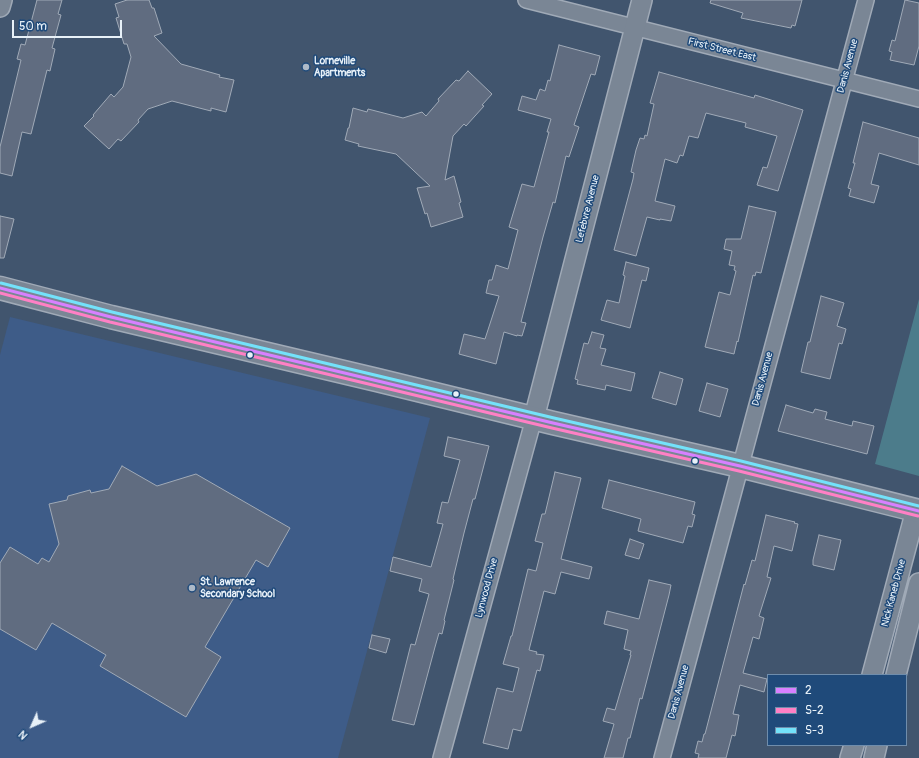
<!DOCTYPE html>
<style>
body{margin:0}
#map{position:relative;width:919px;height:758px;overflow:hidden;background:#41556e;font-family:Pangolin,sans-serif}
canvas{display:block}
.legend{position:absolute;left:767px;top:674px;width:140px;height:72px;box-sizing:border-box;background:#1f4a7a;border:1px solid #6f8dac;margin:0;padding:5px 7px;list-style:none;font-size:12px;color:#e8f1f8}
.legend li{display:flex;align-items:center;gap:8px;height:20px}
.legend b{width:20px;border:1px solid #6f8dac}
.north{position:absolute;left:12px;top:706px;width:40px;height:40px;-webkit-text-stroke:3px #1f4a7a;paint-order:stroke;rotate:225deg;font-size:11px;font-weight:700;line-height:16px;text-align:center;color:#e8f1f8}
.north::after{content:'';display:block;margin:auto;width:14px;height:18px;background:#e8f1f8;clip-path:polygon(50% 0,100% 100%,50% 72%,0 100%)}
.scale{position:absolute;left:12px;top:20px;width:110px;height:18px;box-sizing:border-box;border:2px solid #e8f1f8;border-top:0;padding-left:5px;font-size:12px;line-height:14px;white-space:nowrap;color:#e8f1f8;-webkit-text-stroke:3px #1f4a7a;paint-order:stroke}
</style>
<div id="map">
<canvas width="919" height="758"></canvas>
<ul class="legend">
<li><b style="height:5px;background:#d880ff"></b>2</li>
<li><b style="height:5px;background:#ff80c5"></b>S-2</li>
<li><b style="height:5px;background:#73e2fa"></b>S-3</li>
</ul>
<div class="north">N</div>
<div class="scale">50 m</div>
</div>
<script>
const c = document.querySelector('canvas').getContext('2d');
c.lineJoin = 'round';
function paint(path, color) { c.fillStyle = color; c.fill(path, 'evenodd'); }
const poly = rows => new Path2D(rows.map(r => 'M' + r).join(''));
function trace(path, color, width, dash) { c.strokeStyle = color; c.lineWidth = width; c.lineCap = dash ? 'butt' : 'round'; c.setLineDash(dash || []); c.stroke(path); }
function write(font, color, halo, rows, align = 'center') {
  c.font = font + ' Pangolin,sans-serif'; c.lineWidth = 3; c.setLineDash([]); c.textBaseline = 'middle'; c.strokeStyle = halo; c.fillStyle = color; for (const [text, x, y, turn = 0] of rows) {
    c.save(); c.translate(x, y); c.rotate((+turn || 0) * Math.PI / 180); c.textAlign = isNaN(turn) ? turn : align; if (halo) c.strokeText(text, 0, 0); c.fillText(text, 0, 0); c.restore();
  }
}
const built = poly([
 [10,317,430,418,338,758,0,758,0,355]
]);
const green = poly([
 [919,299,919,476,875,464]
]);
const building = poly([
 [37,0,62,0,58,14,61,15,52,48,55,49,50,71,47,70,31,134,22,132,12,176,0,173,0,147,21,60,17,59,21,44,25,45,37,0],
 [127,0,149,0,152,8,154,8,162,33,154,36,181,64,220,75,219,77,234,80,226,112,211,108,211,111,172,101,148,109,138,120,139,122,121,141,118,139,109,149,84,126,94,116,93,115,111,94,114,97,123,87,131,57,127,44,124,44,116,18,119,17,115,4,127,0],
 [711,0,802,0,795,26,792,25,791,28,741,18,743,13,710,3,711,0],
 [905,0,919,3,919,46,914,65,890,60,892,52,889,51,892,40,895,41,905,0],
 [559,45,600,56,595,75,591,74,574,125,579,127,569,157,566,156,555,203,553,202,543,237,521,322,526,323,522,336,517,335,517,336,504,332,496,364,459,354,464,334,485,339,499,296,486,293,489,280,492,280,496,265,508,269,518,230,509,227,522,184,534,187,549,132,547,132,551,119,518,110,522,96,536,100,540,89,545,91,548,80,550,81,559,45],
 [468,71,492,94,482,105,484,106,466,126,464,124,453,136,445,180,454,176,461,202,459,203,463,217,431,227,427,213,425,214,417,188,430,186,396,154,358,146,359,144,345,140,348,128,349,128,353,108,367,112,368,109,403,118,422,112,426,116,439,101,438,99,456,80,459,81,468,71],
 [659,72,754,98,755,95,803,110,778,191,757,185,763,167,767,168,777,136,745,127,746,123,706,113,698,138,689,136,683,156,680,155,677,163,665,159,655,201,675,206,671,221,660,219,660,220,647,217,636,256,614,250,633,179,634,173,631,172,636,150,640,138,644,139,645,135,647,136,654,104,650,103,659,72],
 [863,122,919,138,919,165,879,153,871,184,879,186,874,203,849,196,851,189,848,188,855,163,853,163,863,122],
 [749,206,776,212,761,273,756,272,755,276,753,275,738,342,737,341,734,354,705,347,719,292,730,295,736,271,734,270,735,266,729,265,732,251,724,249,726,239,741,239,749,206],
 [0,216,14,219,4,258,0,258,0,216],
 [626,262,649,268,646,281,642,280,630,328,601,320,607,300,619,303,625,276,623,275,626,262],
 [821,296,844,303,837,326,846,329,842,344,839,343,830,379,801,372,808,342,810,342,821,296],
 [592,332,604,335,600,348,606,349,601,365,635,373,631,391,606,385,605,390,577,384,578,380,575,379,584,343,588,344,592,332],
 [660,372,683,379,676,405,652,398,660,372],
 [707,383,728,389,720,417,699,411,707,383],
 [786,405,813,413,815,409,827,412,825,419,852,426,853,421,874,426,867,454,778,431,786,405],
 [448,437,489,446,475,499,473,499,464,533,453,579,454,580,444,620,445,621,442,634,439,633,435,647,414,725,392,720,411,644,415,645,429,594,419,591,422,579,390,571,393,557,431,567,443,524,437,523,442,502,448,503,460,460,444,456,448,437],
 [122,466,157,486,196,474,290,528,268,567,256,560,205,647,221,657,186,717,100,666,106,655,52,623,36,650,0,629,0,563,10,547,38,564,42,558,49,562,59,544,49,504,67,500,68,496,90,490,91,493,109,489,122,466],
 [555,472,581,478,561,559,592,567,589,579,561,572,555,594,544,591,529,650,537,652,536,654,544,655,540,671,537,670,521,731,513,729,508,749,483,743,497,688,513,692,519,668,503,664,511,636,512,636,528,569,536,571,543,543,535,541,542,514,545,514,555,472],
 [609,480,695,502,692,514,695,515,692,527,688,526,683,543,638,531,641,519,602,508,609,480],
 [766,515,795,522,794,523,798,524,792,551,774,546,767,577,771,578,759,616,764,618,759,639,753,637,743,673,767,679,764,692,740,685,733,714,739,715,735,736,732,735,726,758,698,758,699,754,695,753,698,741,702,742,704,734,705,734,744,584,745,585,752,560,755,561,766,515],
 [819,535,841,540,834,570,813,565,813,560,819,535],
 [630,539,644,544,639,559,625,555,630,539],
 [649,580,671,585,669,595,642,699,640,698,630,738,628,738,623,758,604,758,614,724,603,721,607,708,615,710,631,655,630,655,631,651,624,649,628,630,604,624,607,611,639,619,649,580],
 [372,635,390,639,386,653,369,648,372,635]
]);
const minor = poly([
 [526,0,919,99],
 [441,758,534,418],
 [662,758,866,0]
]);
const tertiary = poly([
 [0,7,2,0],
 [534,418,642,0],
 [872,675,916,510],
 [896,675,919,583],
 [850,758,854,745],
 [874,758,877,745]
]);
const secondary = poly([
 [0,288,111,317,377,380,553,423,740,466,919,511]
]);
const bus1 = poly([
 [0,288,111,317,553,423,740,466,919,511]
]);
const bus2 = poly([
 [0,293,110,322,552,428,739,471,918,516]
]);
const bus3 = poly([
 [1,283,112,312,554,418,741,461,919,506]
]);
const markers = [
 [306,67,4,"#aebac8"],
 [250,355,3.5,"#e8f1f8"],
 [456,394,3.5,"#e8f1f8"],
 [695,461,3.5,"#e8f1f8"],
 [192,588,4,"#aebac8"]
];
const streetNames = [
 ["First Street East",722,50,14],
 ["Danis Avenue",848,66,-75],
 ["Lefebvre Avenue",588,209,-76],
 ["Danis Avenue",763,379,-75],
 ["Lynwood Drive",487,588,-75],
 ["Nick Kaneb Drive",894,593,-75],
 ["Danis Avenue",679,692,-75]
];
const poiNames = [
 ["Lorneville",314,61],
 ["Apartments",314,73],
 ["St. Lawrence",200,582],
 ["Secondary School",200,594]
];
paint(built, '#3e5c88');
paint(green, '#4c7c8b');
paint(building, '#606c80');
trace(building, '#a0aab7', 1);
trace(minor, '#a0aab7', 18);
trace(tertiary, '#a0aab7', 22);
trace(secondary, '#a0aab7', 25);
trace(minor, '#7a8695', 15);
trace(tertiary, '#7a8695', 19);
trace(secondary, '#7a8695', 22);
trace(bus1, '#d880ff', 3);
trace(bus2, '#ff80c5', 3);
trace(bus3, '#73e2fa', 3);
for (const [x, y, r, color] of markers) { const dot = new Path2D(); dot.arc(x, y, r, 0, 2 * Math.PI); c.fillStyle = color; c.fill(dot); trace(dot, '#1f4a7a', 1.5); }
write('10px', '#e8f1f8', '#1f4a7a', streetNames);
write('bold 10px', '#e8f1f8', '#1f4a7a', poiNames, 'left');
</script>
